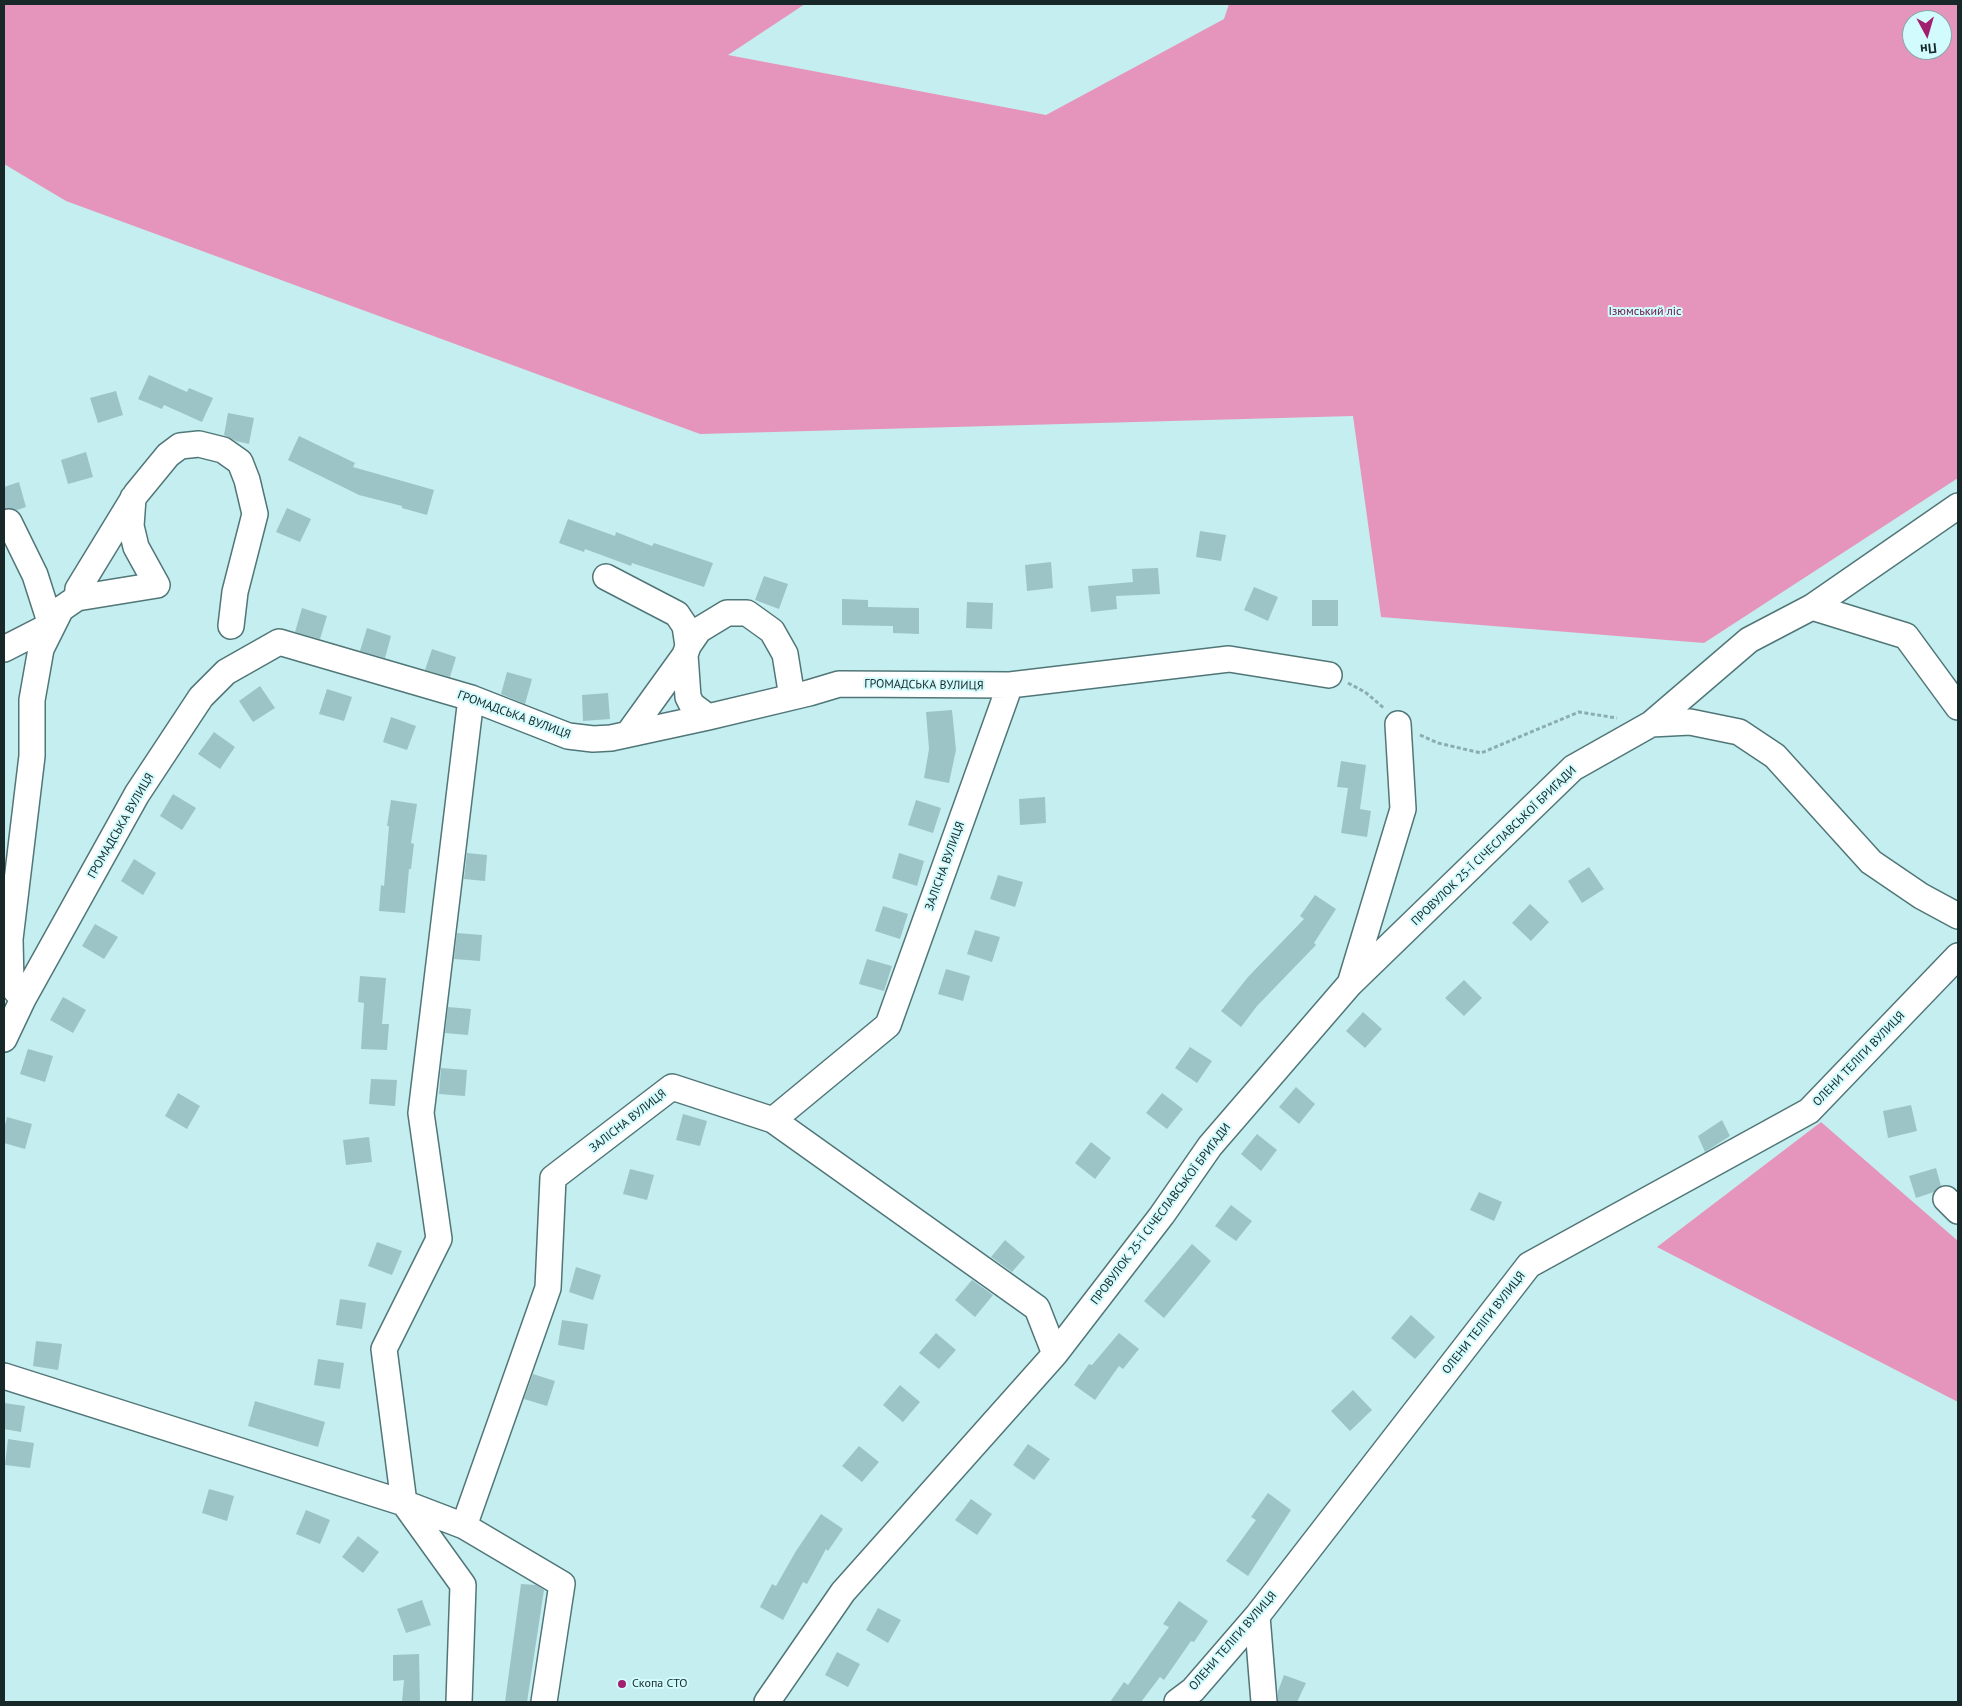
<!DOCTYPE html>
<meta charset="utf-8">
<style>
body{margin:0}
#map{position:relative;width:1962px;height:1706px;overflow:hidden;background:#c5eef0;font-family:"PT Sans",sans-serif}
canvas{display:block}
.frame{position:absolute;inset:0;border:5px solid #182829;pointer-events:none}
.north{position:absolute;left:1902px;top:10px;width:50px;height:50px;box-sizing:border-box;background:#d2fbfd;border:1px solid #88a7a8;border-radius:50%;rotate:174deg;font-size:14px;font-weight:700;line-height:20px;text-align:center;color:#182829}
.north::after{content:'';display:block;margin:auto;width:18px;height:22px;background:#a21f6f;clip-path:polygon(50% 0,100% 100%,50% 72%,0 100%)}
</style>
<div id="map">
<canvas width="1962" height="1706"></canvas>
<div class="frame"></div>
<div class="north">Пн</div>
</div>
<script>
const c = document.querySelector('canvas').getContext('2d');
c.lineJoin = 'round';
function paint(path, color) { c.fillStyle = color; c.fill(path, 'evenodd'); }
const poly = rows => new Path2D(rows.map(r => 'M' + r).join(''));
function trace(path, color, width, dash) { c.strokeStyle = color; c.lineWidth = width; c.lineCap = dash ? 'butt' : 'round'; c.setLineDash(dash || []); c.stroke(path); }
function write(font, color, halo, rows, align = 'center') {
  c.font = font + ' "PT Sans",sans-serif'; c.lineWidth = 4; c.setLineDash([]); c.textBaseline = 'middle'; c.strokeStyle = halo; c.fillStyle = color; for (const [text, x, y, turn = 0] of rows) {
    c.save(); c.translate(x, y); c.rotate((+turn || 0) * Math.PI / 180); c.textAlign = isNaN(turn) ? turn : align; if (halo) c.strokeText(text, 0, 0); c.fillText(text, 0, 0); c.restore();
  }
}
const green = poly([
 [4,4,805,4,728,55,1046,115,1224,19,1229,4,1958,4,1958,478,1704,643,1381,617,1353,416,700,434,66,201,4,164],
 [1912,20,1942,20,1942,50,1912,50],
 [1821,1122,1958,1241,1958,1402,1657,1247]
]);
const building = poly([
 [149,375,187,392,189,388,213,398,202,422,164,405,162,409,138,399],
 [116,391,123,415,98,423,90,398],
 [228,413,254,418,249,444,236,441,224,435],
 [299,436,355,463,353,467,434,490,427,515,402,508,402,506,359,495,288,460],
 [86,452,93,477,68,484,61,460],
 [19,482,26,507,17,510,4,509,4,487],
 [287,508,311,519,300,542,276,532],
 [568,519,615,536,616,532,652,546,654,543,713,563,704,587,632,563,631,566,585,549,584,552,559,543],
 [1200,531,1226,535,1221,561,1196,557],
 [1051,562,1053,588,1027,591,1025,565],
 [1158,568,1160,594,1116,596,1117,609,1091,612,1088,586,1133,582,1132,569],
 [764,576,788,584,779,609,755,600],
 [1254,587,1278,597,1268,621,1244,610],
 [842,599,868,600,868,607,919,608,919,634,893,633,893,626,842,625],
 [1312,600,1338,600,1338,626,1312,626],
 [967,602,993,603,992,629,966,628],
 [302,608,327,616,320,639,295,632],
 [367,628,391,636,385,658,360,651],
 [432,649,456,657,450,677,425,670],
 [507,672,532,679,525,704,501,694],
 [260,686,275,708,253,722,239,701],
 [327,689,352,697,344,721,319,714],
 [608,693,610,719,583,721,582,695],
 [952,710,956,750,949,783,924,778,929,749,926,712],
 [391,717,416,726,407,750,383,742],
 [214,732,235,747,220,769,198,754],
 [1341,761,1366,765,1360,809,1371,811,1367,837,1341,833,1348,788,1337,787],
 [173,794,196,808,182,830,160,816],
 [1045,797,1046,823,1020,825,1019,799],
 [391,800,417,804,411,843,414,844,411,869,409,869,405,913,379,911,381,885,384,886,389,826,387,826],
 [916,800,941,808,933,833,908,825],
 [467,853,487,855,485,881,464,879],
 [899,853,924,861,917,886,892,878],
 [134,859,156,873,143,895,121,881],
 [1589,867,1604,889,1582,903,1568,881],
 [998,875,1023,882,1015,907,990,899],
 [1315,895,1336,909,1314,943,1316,945,1257,1006,1241,1027,1221,1011,1248,977,1304,919,1300,916],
 [1530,904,1549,922,1531,941,1512,923],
 [883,906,908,914,900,939,875,931],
 [95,924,118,937,104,959,82,946],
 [975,930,1000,937,992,962,967,954],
 [457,933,482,935,480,961,454,959],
 [867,959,892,966,884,991,859,984],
 [946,969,970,976,963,1001,938,994],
 [360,976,386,978,382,1024,389,1024,387,1050,361,1049,364,1003,358,1002],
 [1464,980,1482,998,1464,1016,1445,998],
 [63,997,86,1010,73,1033,50,1020],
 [448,1007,471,1009,468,1035,445,1033],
 [1363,1012,1382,1029,1365,1048,1346,1031],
 [1190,1047,1212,1061,1197,1083,1175,1068],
 [28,1049,53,1056,45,1082,20,1074],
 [441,1068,467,1070,465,1096,439,1094],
 [371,1079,397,1080,395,1106,369,1104],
 [1296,1087,1315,1104,1299,1124,1279,1107],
 [178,1093,200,1106,187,1129,165,1116],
 [1162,1093,1183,1109,1167,1129,1146,1113],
 [1911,1105,1917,1131,1888,1138,1883,1111],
 [683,1114,707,1121,700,1146,676,1140],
 [7,1117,32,1124,25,1149,4,1143,4,1129],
 [1722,1120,1730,1136,1705,1152,1698,1136],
 [1257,1134,1277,1150,1261,1171,1241,1154],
 [369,1137,372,1162,346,1165,343,1140],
 [1091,1142,1111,1158,1095,1179,1075,1163],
 [1936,1168,1941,1186,1934,1192,1916,1198,1909,1176],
 [630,1169,654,1175,647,1200,623,1194],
 [1479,1192,1502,1202,1494,1221,1470,1210],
 [1231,1205,1252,1221,1236,1241,1215,1226],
 [1005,1240,1025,1257,1012,1272,991,1257],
 [377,1242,402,1251,392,1275,368,1266],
 [1192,1244,1211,1261,1164,1318,1144,1301],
 [576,1267,601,1275,593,1300,569,1292],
 [972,1280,993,1295,975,1317,955,1300],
 [340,1299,366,1303,362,1329,336,1325],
 [1411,1315,1435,1337,1415,1359,1391,1338],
 [562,1320,588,1324,584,1350,558,1345],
 [936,1333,956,1350,939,1369,919,1353],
 [1119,1333,1139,1349,1123,1369,1119,1366,1095,1400,1074,1385,1089,1364,1092,1365],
 [36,1341,62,1344,58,1370,33,1366],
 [318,1359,344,1363,340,1389,314,1385],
 [533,1374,555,1381,547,1406,524,1399],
 [900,1385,920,1402,903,1422,883,1405],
 [1353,1390,1372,1410,1350,1431,1331,1411],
 [255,1401,325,1422,318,1447,248,1426],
 [4,1403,25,1406,21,1432,4,1429],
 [8,1439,34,1443,30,1468,5,1465],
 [1028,1444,1050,1459,1034,1480,1013,1465],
 [859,1446,879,1462,862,1482,842,1466],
 [209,1489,234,1496,227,1521,202,1513],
 [1268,1493,1291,1510,1248,1576,1226,1561,1256,1520,1251,1517],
 [971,1499,992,1514,977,1535,955,1520],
 [306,1510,330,1520,320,1544,296,1534],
 [821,1514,843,1529,828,1551,826,1549,807,1584,803,1582,783,1620,760,1607,772,1584,776,1586,796,1551],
 [358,1536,379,1552,363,1573,342,1557],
 [521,1584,536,1585,544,1590,527,1702,505,1702],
 [422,1600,431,1625,406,1633,397,1609],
 [1179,1601,1208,1621,1194,1642,1191,1641,1164,1680,1160,1677,1141,1702,1110,1702,1124,1682,1128,1685,1169,1627,1163,1624],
 [878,1608,901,1620,888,1643,866,1630],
 [837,1652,860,1664,848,1687,825,1675],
 [419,1654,420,1702,402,1702,404,1680,393,1681,393,1655],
 [1284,1675,1306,1683,1297,1702,1278,1702,1278,1691]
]);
const path = poly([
 [1348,683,1365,692,1385,709],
 [1420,735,1438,743,1481,753,1579,712,1617,718]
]);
const minor = poly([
 [606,577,677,614,685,626,688,646],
 [77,598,78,589,136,494,168,455,180,446,199,444,223,450,240,462,247,480,255,514,235,592,231,626],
 [1812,607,1906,636,1958,707],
 [4,649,51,625,35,575,9,522],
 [708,717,692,705,688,697,685,655,688,646,699,630,727,613,747,613,772,631,785,654,792,697],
 [1651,724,1690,722,1739,732,1775,756,1871,862,1921,896,1958,916],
 [628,734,685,655],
 [6,924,10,939,11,985,23,999],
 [10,939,32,756,32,700,41,649,61,609,77,598,157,585,136,547,131,526,133,498],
 [1350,984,1403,809,1398,724],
 [4,1039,23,999,137,794,201,697,226,672,279,642,471,698,568,736,593,739,611,738,708,717,809,693,839,684,1010,685,1229,659,1329,675],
 [773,1120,888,1025,1010,685],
 [1946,1199,1958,1211],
 [4,1376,404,1503,464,1526,548,1288,553,1178,672,1087,773,1120,1037,1308,1055,1354],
 [464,1526,562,1584,544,1702],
 [1257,1616,1264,1702],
 [459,1702,463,1585,404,1503,384,1349,439,1239,421,1113,471,698],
 [767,1702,843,1592,1055,1354,1162,1215,1210,1146,1349,985,1573,768,1651,724,1749,640,1812,607,1958,506],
 [1177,1702,1193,1690,1257,1616,1529,1265,1809,1111,1958,956]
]);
const markers = [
 [622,1684,5,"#a21f6f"]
];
const parkNames = [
 ["Ізюмський ліс",1645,312]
];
const streetNames = [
 ["ГРОМАДСЬКА ВУЛИЦЯ",924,685,1],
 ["ГРОМАДСЬКА ВУЛИЦЯ",514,715,20],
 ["ГРОМАДСЬКА ВУЛИЦЯ",121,826,-60],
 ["ПРОВУЛОК 25-Ї СІЧЕСЛАВСЬКОЇ БРИГАДИ",1494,846,-44],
 ["ЗАЛІСНА ВУЛИЦЯ",945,866,-70],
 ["ОЛЕНИ ТЕЛІГИ ВУЛИЦЯ",1859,1059,-46],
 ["ЗАЛІСНА ВУЛИЦЯ",628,1121,-38],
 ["ПРОВУЛОК 25-Ї СІЧЕСЛАВСЬКОЇ БРИГАДИ",1161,1214,-53],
 ["ОЛЕНИ ТЕЛІГИ ВУЛИЦЯ",1484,1323,-52],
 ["ОЛЕНИ ТЕЛІГИ ВУЛИЦЯ",1233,1641,-49]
];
const poiNames = [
 ["Скопа СТО",632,1684]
];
paint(green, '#e595bc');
paint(building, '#9cc4c6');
trace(minor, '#517678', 28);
trace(path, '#8cadae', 3, [4, 2.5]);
trace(minor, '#fff', 25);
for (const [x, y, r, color] of markers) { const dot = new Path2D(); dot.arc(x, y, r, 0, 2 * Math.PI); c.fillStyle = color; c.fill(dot); trace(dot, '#d2fbfd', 2); }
write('12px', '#661745', '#d2fbfd', parkNames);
write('12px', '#182829', '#d2fbfd', streetNames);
write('12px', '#182829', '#d2fbfd', poiNames, 'left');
</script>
